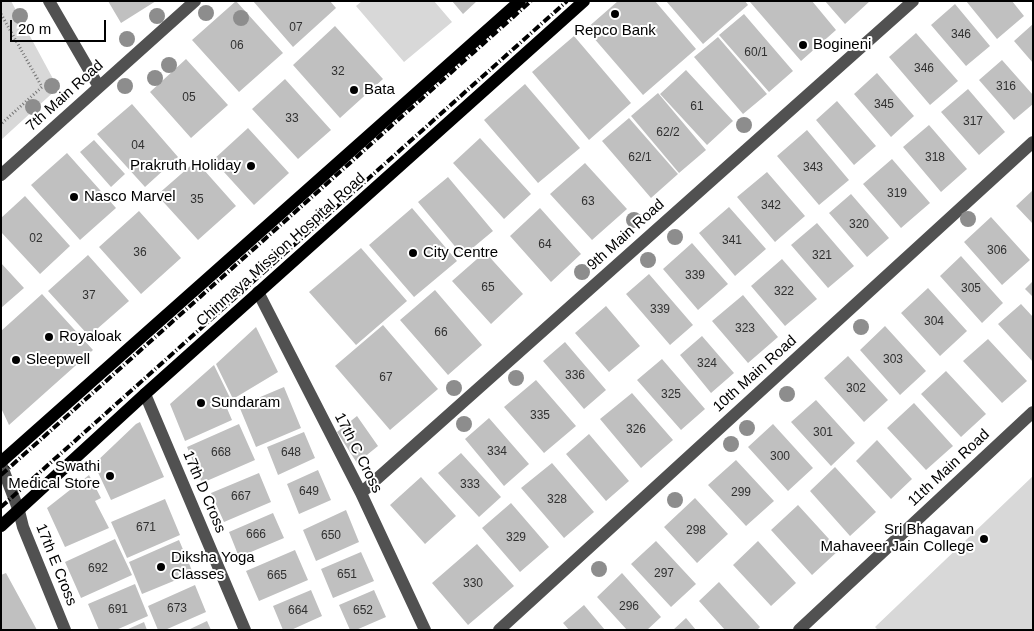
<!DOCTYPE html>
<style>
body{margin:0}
#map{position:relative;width:1034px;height:631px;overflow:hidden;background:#fff;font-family:Arial,sans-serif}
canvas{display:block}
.frame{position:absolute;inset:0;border:2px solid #000;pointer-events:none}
.scale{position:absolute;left:10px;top:20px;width:96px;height:22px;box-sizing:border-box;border:2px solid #000;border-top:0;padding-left:6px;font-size:15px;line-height:18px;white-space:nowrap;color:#000;-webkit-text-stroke:4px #fff;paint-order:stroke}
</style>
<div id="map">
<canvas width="1034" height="631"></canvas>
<div class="frame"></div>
<div class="scale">20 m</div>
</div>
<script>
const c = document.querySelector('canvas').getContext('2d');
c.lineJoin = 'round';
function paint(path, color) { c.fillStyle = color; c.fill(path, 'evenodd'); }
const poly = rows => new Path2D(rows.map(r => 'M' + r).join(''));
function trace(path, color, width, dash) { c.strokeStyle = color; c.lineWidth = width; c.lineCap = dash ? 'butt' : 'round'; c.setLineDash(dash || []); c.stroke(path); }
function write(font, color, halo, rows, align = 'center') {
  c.font = font + ' Arial,sans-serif'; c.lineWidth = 4; c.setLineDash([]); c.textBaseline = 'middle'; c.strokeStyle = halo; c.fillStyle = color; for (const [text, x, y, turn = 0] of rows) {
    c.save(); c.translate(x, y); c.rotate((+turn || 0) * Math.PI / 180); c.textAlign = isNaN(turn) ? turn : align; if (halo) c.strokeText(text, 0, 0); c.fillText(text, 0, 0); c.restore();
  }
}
const green = poly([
 [1,1,11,1,58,88,1,140],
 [362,1,434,1,452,22,404,62,356,6],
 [1033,476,1033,630,878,630,875,627]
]);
const building = poly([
 [108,1,156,1,121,23],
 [236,1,283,53,239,92,192,40],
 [253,1,330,1,336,8,293,47],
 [452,1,477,1,463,14],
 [618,1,655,1,696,49,643,95,586,29],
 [666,1,745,1,748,5,703,44],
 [751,1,812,1,836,30,801,61,750,2],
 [825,1,870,1,845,24],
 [966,1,1012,1,1024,16,997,39],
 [955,4,990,46,966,66,931,25],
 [744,14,793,71,769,92,719,35],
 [1033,24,1033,63,1014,41],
 [335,26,383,79,340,118,293,65],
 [916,33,958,81,930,105,889,57],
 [574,36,631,103,589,140,532,72],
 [718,37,767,94,743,114,694,57],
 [186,59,228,105,191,138,150,92],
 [1002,60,1033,95,1033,104,1014,120,979,80],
 [686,70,733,121,707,145,660,94],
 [877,73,914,116,891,137,854,94],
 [285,79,331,130,298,159,252,109],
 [525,84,580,148,538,183,484,120],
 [968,89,1005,132,979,155,941,112],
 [658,93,706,150,679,173,631,116],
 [837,101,876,146,854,165,816,120],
 [132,104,178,157,145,187,97,134],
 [629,118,678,174,651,198,602,141],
 [929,125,967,169,941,192,903,147],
 [248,128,289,173,254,205,213,160],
 [807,130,849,180,819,205,777,156],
 [480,138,531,194,504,219,453,163],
 [94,140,125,174,111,187,80,152],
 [67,153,116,208,80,240,31,185],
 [892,159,930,203,901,228,863,184],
 [196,161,236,206,198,240,157,195],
 [585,163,627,209,592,240,550,194],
 [767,172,805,216,775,242,737,197],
 [448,177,493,231,463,256,418,202],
 [1033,190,1033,224,1016,206],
 [851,194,889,238,867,257,829,213],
 [25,196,70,246,40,274,1,232,1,218],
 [729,207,766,249,735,276,699,233],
 [412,208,457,261,414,297,369,245],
 [540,208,581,254,551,282,510,236],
 [139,211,181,258,141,294,99,247],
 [991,217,1030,260,1002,285,964,242],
 [817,223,854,266,828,288,791,245],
 [692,243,728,284,698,310,663,269],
 [361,248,407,301,356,345,309,292],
 [485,252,523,294,491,324,452,281],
 [88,255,129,301,89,336,48,291],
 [961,256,1003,303,982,323,940,276],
 [782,259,817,299,785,326,751,286],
 [1,263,24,288,1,308],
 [649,274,693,325,670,345,626,294],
 [1033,281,1033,297,1025,289],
 [928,288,967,331,940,356,901,313],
 [435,290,482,345,448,375,400,320],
 [42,294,93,350,9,425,1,408,1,331],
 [743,295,778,337,748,363,712,321],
 [1021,304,1033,317,1033,362,998,324],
 [606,306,640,346,609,372,575,333],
 [383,325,438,389,390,430,335,366],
 [885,326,926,371,900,395,860,350],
 [256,327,278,372,233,399,216,364],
 [702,336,734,373,711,393,680,355],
 [988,339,1027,381,1002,403,963,361],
 [565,342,606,390,584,409,543,361],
 [848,356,888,400,864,422,824,378],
 [662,359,705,409,681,430,637,380],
 [214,365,232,402,226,406,232,420,185,441,170,404],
 [946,371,986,414,961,437,921,394],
 [536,380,576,426,544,453,504,407],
 [284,387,301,428,256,447,239,406],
 [632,393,673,440,641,468,600,419],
 [816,400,855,443,831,466,791,422],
 [914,403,953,446,926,470,887,428],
 [357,416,378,446,357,463,337,432],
 [489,418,529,464,504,486,465,439],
 [140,422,164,477,111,500,94,464,136,424],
 [239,424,255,460,202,483,187,447],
 [773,424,813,468,788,491,748,447],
 [304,432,315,458,278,475,267,447],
 [589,434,629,481,606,501,566,454],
 [877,440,912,479,891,499,856,461],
 [461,453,501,497,479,517,438,473],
 [736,460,774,501,746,526,708,485],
 [552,463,594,512,564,538,521,488],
 [835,467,876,512,850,536,810,491],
 [318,470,331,500,299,514,287,484],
 [259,473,271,502,224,522,211,493],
 [89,475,101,498,95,501,109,528,65,547,47,508],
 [421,477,456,516,425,544,390,505],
 [695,498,728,534,697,563,664,527],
 [165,499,180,535,127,558,111,522],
 [511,503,549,547,520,572,482,528],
 [798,505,839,550,812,575,771,530],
 [346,510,359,542,316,561,303,530],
 [273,513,284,538,239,557,229,532],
 [115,539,132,575,81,598,65,562],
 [179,540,193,573,142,594,129,562],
 [656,541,696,584,671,607,631,564],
 [758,541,796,583,771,606,733,565],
 [477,544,514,586,468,625,432,583],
 [295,550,308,580,259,601,246,571],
 [361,552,374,581,333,598,321,569],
 [6,573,37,630,1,630,1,575],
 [622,573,661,617,647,630,627,630,597,597],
 [719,582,760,627,757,630,725,630,699,601],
 [135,584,148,616,116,630,99,630,88,604],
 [195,585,206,612,165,630,158,630,148,606],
 [311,590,322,616,291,630,283,630,273,606],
 [374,590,386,617,356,630,350,630,339,605],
 [584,605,605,630,569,630,563,623],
 [686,618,696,630,673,630],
 [207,621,211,630,188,630],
 [144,622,147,630,126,630]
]);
const path = poly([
 [1,14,42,87,1,124]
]);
const minor = poly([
 [49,1,99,87],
 [1,175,195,1],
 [258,292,361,493,425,630],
 [145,394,245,630],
 [1,464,19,511,23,527,65,630],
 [361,493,913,1],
 [499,630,1033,142],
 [799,630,1033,412]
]);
const major = poly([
 [1,462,520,1],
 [1,526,145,394,584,1]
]);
const rail = poly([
 [1,475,531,1],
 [1,507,567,1]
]);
const trees = [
 [206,13],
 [20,16],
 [157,16],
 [241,18],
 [127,39],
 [169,65],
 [155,78],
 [52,86],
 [125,86],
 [33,107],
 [744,125],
 [968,219],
 [634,220],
 [675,237],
 [648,260],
 [582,272],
 [861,327],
 [516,378],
 [454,388],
 [787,394],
 [464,424],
 [747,428],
 [731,444],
 [675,500],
 [599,569]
];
const markers = [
 [615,14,5,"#000"],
 [803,45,5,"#000"],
 [354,90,5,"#000"],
 [251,166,5,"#000"],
 [74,197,5,"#000"],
 [413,253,5,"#000"],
 [49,337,5,"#000"],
 [16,360,5,"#000"],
 [201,403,5,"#000"],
 [110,476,5,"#000"],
 [984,539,5,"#000"],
 [161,567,5,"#000"]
];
const numberNames = [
 ["07",296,28],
 ["346",961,35],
 ["06",237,46],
 ["60/1",756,53],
 ["346",924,69],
 ["32",338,72],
 ["316",1006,87],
 ["05",189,98],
 ["345",884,105],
 ["61",697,107],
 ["33",292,119],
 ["317",973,122],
 ["62/2",668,133],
 ["04",138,146],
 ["62/1",640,158],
 ["318",935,158],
 ["343",813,168],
 ["319",897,194],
 ["35",197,200],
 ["63",588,202],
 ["342",771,206],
 ["320",859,225],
 ["02",36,239],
 ["341",732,241],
 ["64",545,245],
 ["306",997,251],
 ["36",140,253],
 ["321",822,256],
 ["339",695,276],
 ["65",488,288],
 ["305",971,289],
 ["322",784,292],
 ["37",89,296],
 ["339",660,310],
 ["304",934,322],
 ["323",745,329],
 ["66",441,333],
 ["303",893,360],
 ["324",707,364],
 ["336",575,376],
 ["67",386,378],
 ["302",856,389],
 ["325",671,395],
 ["335",540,416],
 ["326",636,430],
 ["301",823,433],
 ["334",497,452],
 ["668",221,453],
 ["648",291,453],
 ["300",780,457],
 ["333",470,485],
 ["649",309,492],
 ["299",741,493],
 ["667",241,497],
 ["328",557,500],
 ["671",146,528],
 ["298",696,531],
 ["666",256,535],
 ["650",331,536],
 ["329",516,538],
 ["692",98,569],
 ["297",664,574],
 ["651",347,575],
 ["665",277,576],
 ["330",473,584],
 ["296",629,607],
 ["673",177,609],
 ["691",118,610],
 ["664",298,611],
 ["652",363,611]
];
const poiNames = [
 ["Repco Bank",615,31,"center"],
 ["Bogineni",813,45],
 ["Bata",364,90],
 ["Prakruth Holiday",241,166,"right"],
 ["Nasco Marvel",84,197],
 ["City Centre",423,253],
 ["Royaloak",59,337],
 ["Sleepwell",26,360],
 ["Sundaram",211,403],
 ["Swathi",100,467,"right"],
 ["Medical Store",100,484,"right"],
 ["Sri Bhagavan",974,530,"right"],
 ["Mahaveer Jain College",974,547,"right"],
 ["Diksha Yoga",171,558],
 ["Classes",171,575]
];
const streetNames = [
 ["7th Main Road",65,96,-42],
 ["9th Main Road",626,235,-42],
 ["Chinmaya Mission Hospital Road",281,250,-42],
 ["10th Main Road",755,374,-42],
 ["17th C Cross",358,453,63],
 ["11th Main Road",949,468,-43],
 ["17th D Cross",204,492,67],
 ["17th E Cross",56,565,68]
];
paint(green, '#d8d8d8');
paint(building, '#c0c0c0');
trace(path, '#737373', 3, [1, 2.5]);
trace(minor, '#515151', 12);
trace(major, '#000', 12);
trace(rail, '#000', 4, [8, 2.5, 1, 2.5]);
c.fillStyle = '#8d8d8d';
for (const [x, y] of trees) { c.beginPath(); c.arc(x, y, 8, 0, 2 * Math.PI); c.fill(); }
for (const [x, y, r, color] of markers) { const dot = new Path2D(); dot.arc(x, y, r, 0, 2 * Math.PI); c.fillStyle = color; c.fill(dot); trace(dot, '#fff', 2); }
write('12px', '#303030', null, numberNames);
write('15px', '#000', '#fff', poiNames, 'left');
write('15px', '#000', '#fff', streetNames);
</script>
